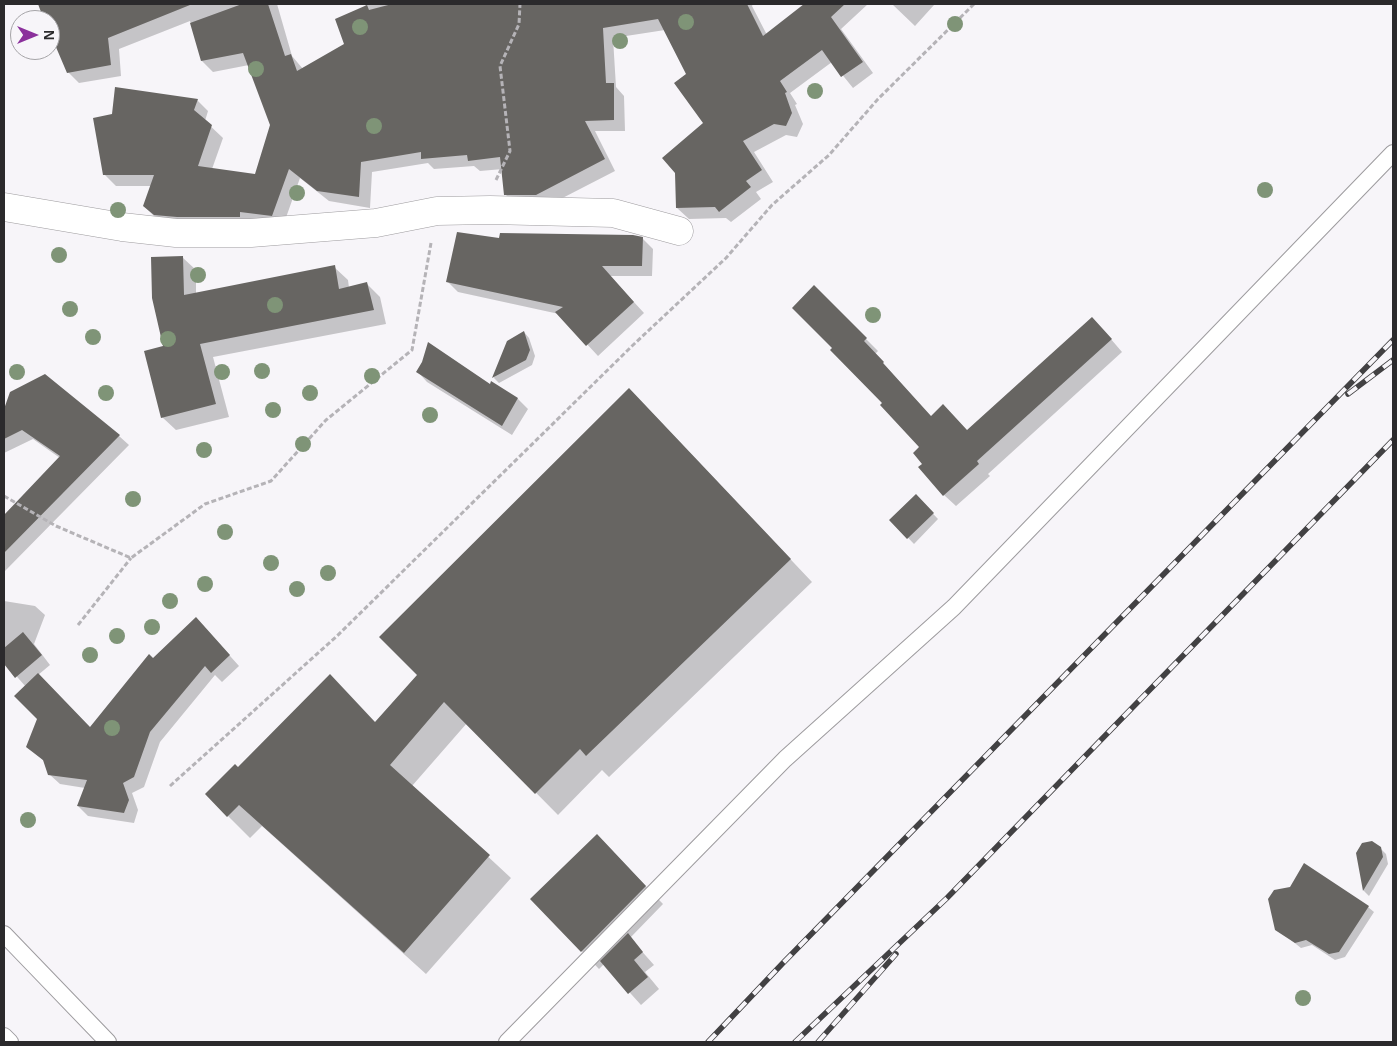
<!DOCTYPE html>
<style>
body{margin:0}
#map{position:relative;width:1397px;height:1046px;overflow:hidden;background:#f7f5f9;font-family:Arial,sans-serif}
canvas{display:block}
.frame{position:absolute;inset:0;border:5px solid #2b2a2c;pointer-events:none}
.north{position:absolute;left:10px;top:10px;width:50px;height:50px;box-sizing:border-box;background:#f7f5f9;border:1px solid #a5a4a7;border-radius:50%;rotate:90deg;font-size:14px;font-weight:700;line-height:20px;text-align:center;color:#2b2a2c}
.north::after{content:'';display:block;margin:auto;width:18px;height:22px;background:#8b309c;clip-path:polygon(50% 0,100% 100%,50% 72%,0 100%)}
</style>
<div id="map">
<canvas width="1397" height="1046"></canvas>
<div class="frame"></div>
<div class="north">N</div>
</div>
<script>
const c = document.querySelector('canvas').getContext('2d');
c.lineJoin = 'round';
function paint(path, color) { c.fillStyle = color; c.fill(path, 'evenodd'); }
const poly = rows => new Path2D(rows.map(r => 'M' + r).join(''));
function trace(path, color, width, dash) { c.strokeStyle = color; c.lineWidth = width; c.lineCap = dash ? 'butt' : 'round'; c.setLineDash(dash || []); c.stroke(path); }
const shadow = poly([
 [39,4,277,4,292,56,303,69,346,44,366,7,365,4,524,4,527,13,530,4,753,4,752,6,767,35,806,4,868,4,841,29,873,73,853,88,832,62,790,93,797,104,795,105,803,124,797,137,786,135,754,152,773,182,756,192,761,199,731,222,726,218,689,219,677,208,676,173,705,123,688,74,665,30,613,38,616,87,624,96,625,131,595,131,615,171,547,206,516,205,505,194,503,169,480,171,474,166,434,169,428,163,372,172,370,208,329,201,300,178,283,226,250,228,155,217,144,206,151,186,116,186,104,174,197,100,208,111,205,121,223,138,212,169,256,176,271,125,249,65,213,72,202,61,190,21,119,49,121,76,79,83,68,72,50,30,50,20,46,20],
 [892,4,933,4,934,5,915,26],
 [642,238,653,249,652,276,610,276,644,313,598,356,559,314,458,292,448,282,500,240],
 [182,257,196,270,196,294,334,267,348,280,349,288,367,284,380,297,386,324,213,357,229,417,176,430,162,417,165,347],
 [814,287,878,351,875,354,931,417,967,431,1104,331,1122,352,988,474,990,476,956,506,944,495,924,464,921,447,834,348],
 [524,332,529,338,535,356,532,365,499,383,494,378,508,342],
 [417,371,491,386,518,399,528,409,512,435,427,382],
 [11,393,119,436,129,445,4,572,4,517,60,458,33,439,4,453,4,413],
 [651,412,812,582,609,777,602,770,558,815,467,723,412,786,511,878,426,974,262,826,250,838,228,816,238,769,375,723],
 [916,496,938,519,914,544,891,520],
 [4,601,35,606,45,615,34,644,50,665,38,675,90,728,153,659,206,629,239,666,222,682,215,675,160,742,144,787,132,793,138,810,134,823,88,816,78,806,85,788,60,784,49,774,45,762,28,747,38,719,26,687,4,662],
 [1380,848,1386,854,1388,864,1369,896,1364,891,1357,853],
 [614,853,663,904,630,938,654,965,645,972,659,989,641,1005,604,964,599,969,532,899],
 [1368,907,1374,912,1345,957,1335,960,1312,945,1301,948,1277,929]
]);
const building = poly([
 [38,4,190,4,190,5,108,38,111,65,67,73,50,33,50,20,44,20],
 [242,4,268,4,285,56,291,54,297,71,344,44,335,19,367,5,369,10,392,4,747,4,763,36,804,4,845,4,831,17,863,62,841,77,822,50,780,81,787,92,785,93,792,113,786,126,774,124,743,141,762,170,746,181,751,187,719,212,715,207,676,208,675,173,662,158,703,123,674,83,686,74,658,19,603,28,606,83,614,83,614,120,585,121,605,159,536,195,504,195,500,157,468,161,467,155,421,159,421,152,361,162,359,197,317,191,289,169,272,216,240,212,240,217,177,217,154,215,143,206,154,175,103,175,93,118,112,114,115,87,198,99,194,110,212,125,198,166,255,174,270,125,243,53,201,61,190,23],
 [457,232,499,238,500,233,633,235,643,237,642,266,602,266,634,302,586,346,555,312,563,307,446,282],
 [183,256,184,295,335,265,339,289,367,282,374,310,200,344,216,404,161,418,144,351,163,346,152,298,151,257],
 [814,285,867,338,864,341,884,362,883,363,931,416,943,404,967,430,1092,317,1112,339,977,461,979,464,943,496,918,467,922,464,913,453,919,447,880,405,882,403,830,350,832,348,792,308],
 [524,331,530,350,526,360,492,378,507,341],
 [428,342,490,384,491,381,518,398,502,426,416,372,422,362],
 [45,374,120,435,4,553,4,515,60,456,22,430,4,439,4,409,10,392],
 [629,388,791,559,586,756,580,749,535,794,444,702,390,765,490,855,404,953,239,805,227,817,205,794,235,764,238,767,330,674,375,722,417,675,379,637],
 [916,494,934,513,907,539,889,520],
 [196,617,230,655,211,673,205,666,150,732,134,777,123,783,129,800,124,813,77,806,87,780,48,775,43,760,26,747,37,719,14,696,38,673,90,727,149,654,153,658],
 [23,632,42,655,15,678,4,664,4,648],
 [597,834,646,886,581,952,530,899],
 [1372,841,1381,847,1383,857,1363,891,1356,853,1362,843],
 [1304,863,1369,906,1339,952,1329,954,1306,940,1295,943,1275,930,1268,899,1274,890,1290,887],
 [628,933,643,952,634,960,648,977,628,994,600,961]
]);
const path = poly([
 [496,180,510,151,500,66,519,24,520,4],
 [4,496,56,526,131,558,205,504,271,481,326,420,412,350,431,243],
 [78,625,131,558],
 [170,786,337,636,632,346,726,258,772,205,829,155,878,99,974,4]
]);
const service = poly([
 [4,934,108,1042],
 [4,1036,10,1042],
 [507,1042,785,759,954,607,1393,153]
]);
const minor = poly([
 [4,207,122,227,176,233,251,233,376,223,437,211,490,210,613,213,679,231]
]);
const rail = poly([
 [1348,394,1393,360],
 [708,1042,782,964,1393,340],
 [795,1042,947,898,1393,440],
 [818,1042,896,954]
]);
const trees = [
 [686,22],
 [955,24],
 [360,27],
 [620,41],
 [256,69],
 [815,91],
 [374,126],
 [1265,190],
 [297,193],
 [118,210],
 [59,255],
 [198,275],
 [275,305],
 [70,309],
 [873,315],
 [93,337],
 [168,339],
 [262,371],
 [17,372],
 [222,372],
 [372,376],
 [106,393],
 [310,393],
 [273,410],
 [430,415],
 [303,444],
 [204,450],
 [133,499],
 [225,532],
 [271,563],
 [328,573],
 [205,584],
 [297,589],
 [170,601],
 [152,627],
 [117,636],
 [90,655],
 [112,728],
 [28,820],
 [1303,998]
];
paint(shadow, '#0003');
paint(building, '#676562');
trace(service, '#9d9b9e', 18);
trace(minor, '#9d9b9e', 29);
trace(path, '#b5b3b7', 3, [5, 2.5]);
trace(service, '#fff', 16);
trace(minor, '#fff', 28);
trace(rail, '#424143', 5.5);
trace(rail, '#f7f5f9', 4, [11]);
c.fillStyle = '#7f9477';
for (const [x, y] of trees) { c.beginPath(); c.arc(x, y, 8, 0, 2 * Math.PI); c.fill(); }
</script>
